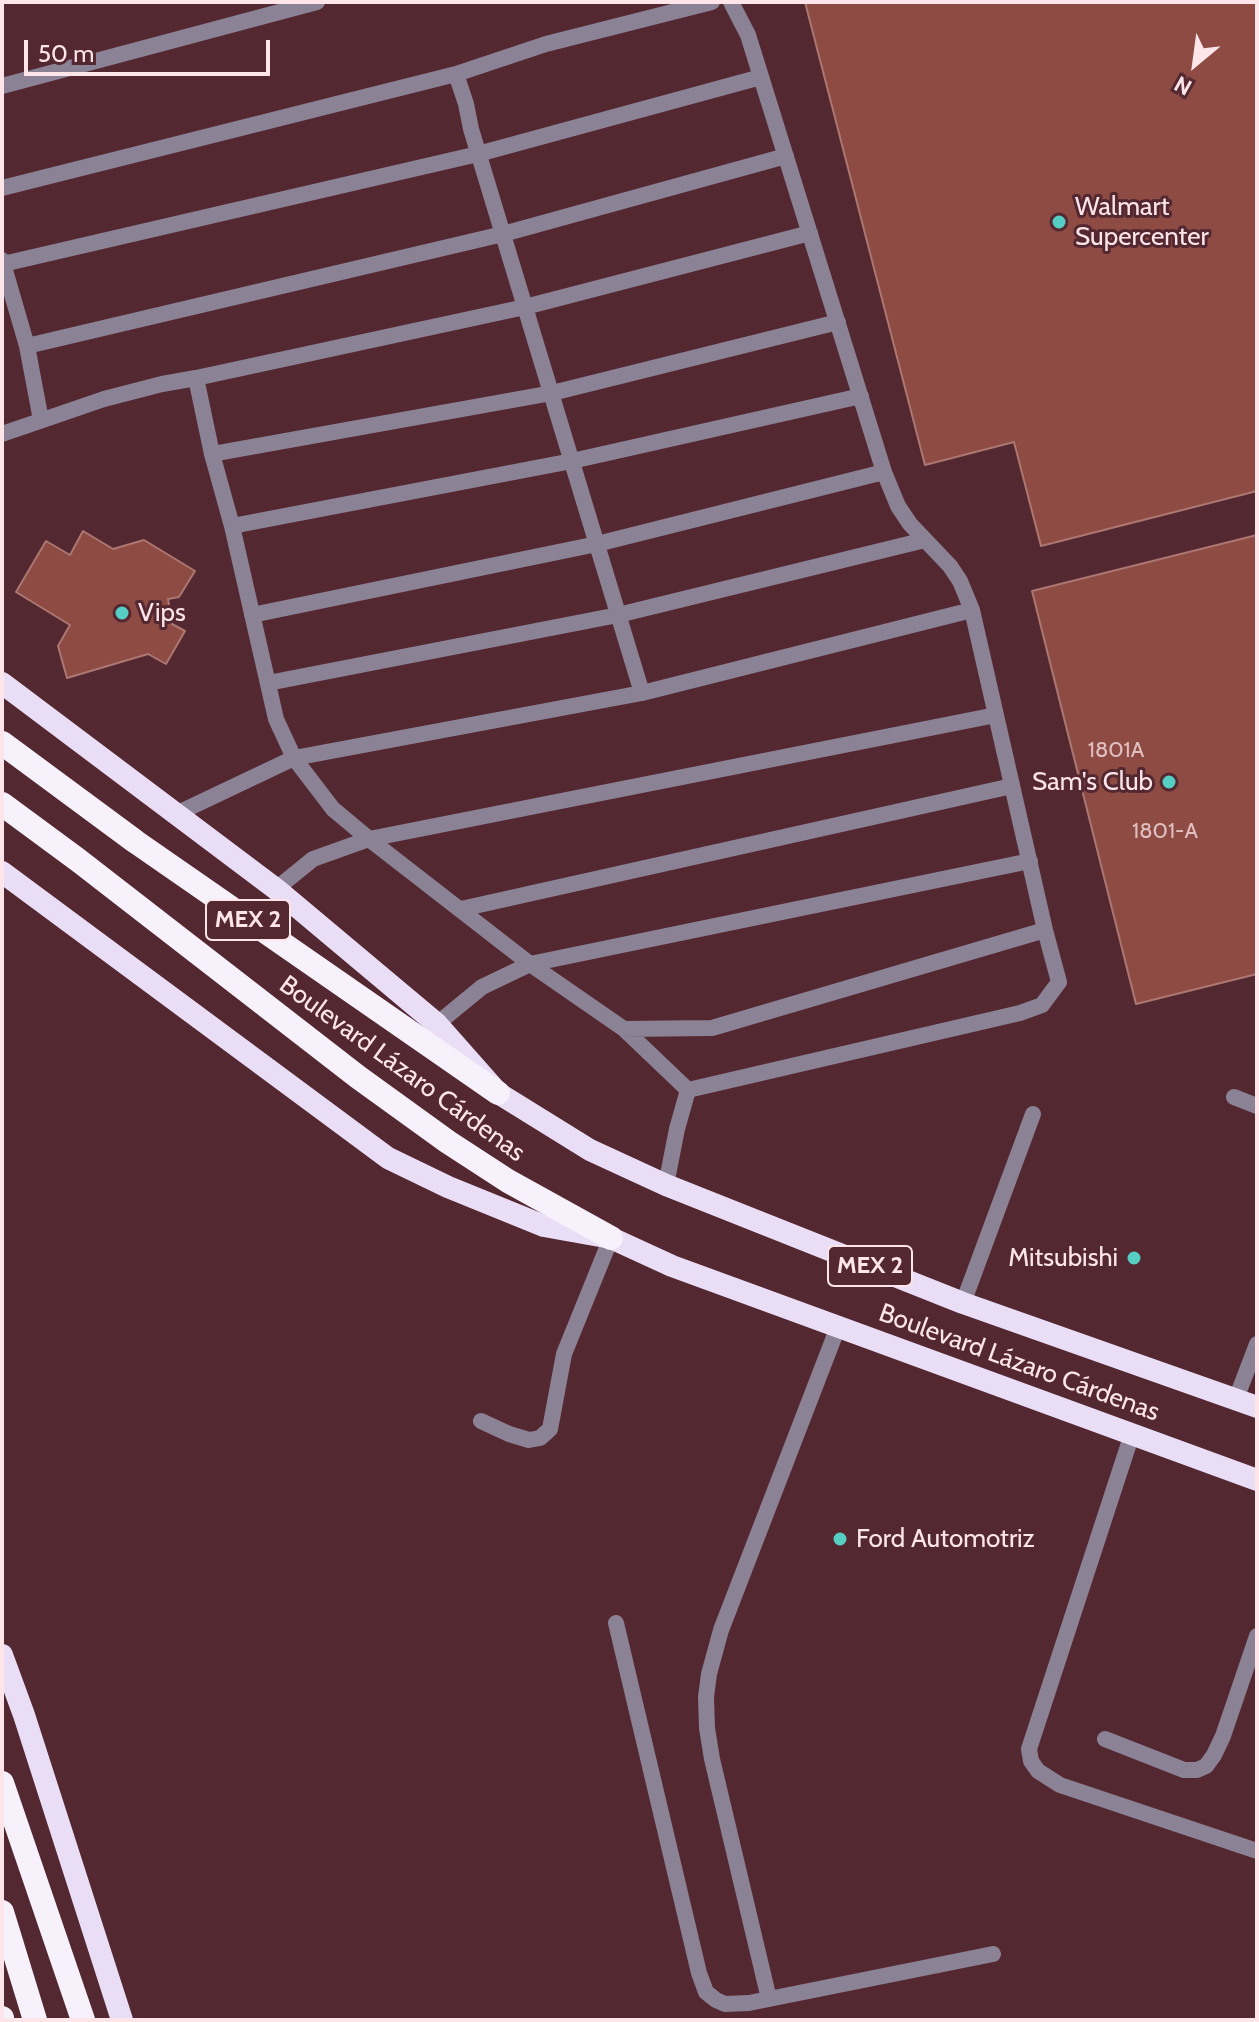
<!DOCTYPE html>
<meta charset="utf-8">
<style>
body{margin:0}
#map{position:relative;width:1259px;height:2022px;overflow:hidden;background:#542831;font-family:Cabin,sans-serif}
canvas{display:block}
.frame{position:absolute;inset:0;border:4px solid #fde5e9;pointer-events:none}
.north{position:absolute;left:1155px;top:24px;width:80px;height:80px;-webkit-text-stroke:6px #542831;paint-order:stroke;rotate:209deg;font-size:22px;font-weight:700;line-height:32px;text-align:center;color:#fde5e9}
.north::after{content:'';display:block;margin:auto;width:28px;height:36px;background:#fde5e9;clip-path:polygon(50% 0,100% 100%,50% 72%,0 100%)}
.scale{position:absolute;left:24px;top:40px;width:246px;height:36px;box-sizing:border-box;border:4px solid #fde5e9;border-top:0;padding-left:10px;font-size:24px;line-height:28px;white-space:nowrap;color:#fde5e9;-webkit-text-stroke:6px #542831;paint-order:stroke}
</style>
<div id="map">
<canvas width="1259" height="2022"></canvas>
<div class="frame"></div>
<div class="north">N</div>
<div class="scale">50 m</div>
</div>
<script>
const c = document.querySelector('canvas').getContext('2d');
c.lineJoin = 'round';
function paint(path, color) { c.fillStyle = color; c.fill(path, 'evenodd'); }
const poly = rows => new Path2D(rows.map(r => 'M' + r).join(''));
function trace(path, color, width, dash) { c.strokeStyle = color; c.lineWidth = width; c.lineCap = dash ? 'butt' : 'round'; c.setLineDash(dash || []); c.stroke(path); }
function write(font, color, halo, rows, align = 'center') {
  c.font = font + ' Cabin,sans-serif'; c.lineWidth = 6; c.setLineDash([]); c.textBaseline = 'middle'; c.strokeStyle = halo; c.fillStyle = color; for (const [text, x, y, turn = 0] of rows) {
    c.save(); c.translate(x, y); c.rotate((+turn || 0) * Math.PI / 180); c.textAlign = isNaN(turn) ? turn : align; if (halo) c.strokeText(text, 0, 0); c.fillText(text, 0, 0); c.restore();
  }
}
const building = poly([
 [805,2,1257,2,1257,491,1041,546,1014,442,925,465,805,2],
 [83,531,113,549,144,540,195,571,179,597,168,599,172,624,185,631,166,664,148,654,67,678,58,646,70,625,16,592,46,541,70,555,83,531],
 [1257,535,1257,974,1136,1004,1032,591,1257,535]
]);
const service = poly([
 [731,2,748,35,884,472,898,506,910,524,950,566,960,581,972,610],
 [2,188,456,74],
 [2,260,27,346,41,420],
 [3,264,478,154,761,77],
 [27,346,503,234,786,156],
 [196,378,525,307,810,233],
 [2,434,104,399,162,384,196,378,212,454,232,526,276,719,294,758,333,809,369,839,530,964,624,1029],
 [212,454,552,393,838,322],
 [232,526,572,461,861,396],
 [252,615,597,544,884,472],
 [268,683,618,615,925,540],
 [642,693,471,129,466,104,456,74,546,44,712,2],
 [176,814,294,758,642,693,972,610,1045,930,1059,982,1042,1005,1020,1013,688,1090],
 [276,889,313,859,369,839,996,715],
 [461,909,1012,786],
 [437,1024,482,987,530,964,1030,861],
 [688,1090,624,1029,712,1028,1045,930],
 [1234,1097,1257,1106],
 [666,1185,677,1129,688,1090],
 [963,1303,1033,1114],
 [1236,1399,1257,1344],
 [481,1421,509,1434,529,1440,540,1438,550,1429,564,1354,611,1238],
 [1132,1434,1029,1749,1031,1761,1038,1771,1060,1785,1257,1851],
 [616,1623,699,1973,706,1992,716,2000,725,2004,749,2003,993,1954],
 [1105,1739,1184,1770,1197,1770,1206,1766,1214,1755,1223,1736,1257,1636],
 [769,1999,712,1759,707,1728,706,1697,709,1674,721,1630,838,1327]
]);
const minor = poly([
 [2,86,317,2]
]);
const trunk = poly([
 [2,683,276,889,437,1024,498,1093,590,1150,666,1185,963,1303,1257,1407],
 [2,872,388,1158,448,1187,544,1226,611,1238,672,1266,1257,1480],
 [2,1655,24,1715,122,2020]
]);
const motorway = poly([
 [2,743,136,842,498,1093],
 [2,804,78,860,358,1077,448,1142,508,1181,611,1238],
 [2,1783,83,2020],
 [2,1912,35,2020],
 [2,2018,2,2020]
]);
const markers = [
 [1059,222,8,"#56cec3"],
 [122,613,8,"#56cec3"],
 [1169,782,8,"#56cec3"],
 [1134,1258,8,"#56cec3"],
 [840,1539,8,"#56cec3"]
];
const numberNames = [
 ["1801A",1116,751],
 ["1801-A",1165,832]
];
const shields = [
 [248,920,84],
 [870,1266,84]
];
const shieldNames = [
 ["MEX 2",248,920],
 ["MEX 2",870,1266]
];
const poiNames = [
 ["Walmart",1075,207],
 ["Supercenter",1075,237],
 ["Vips",138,613],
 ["Sam's Club",1153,782,"right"],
 ["Mitsubishi",1118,1258,"right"],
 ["Ford Automotriz",856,1539]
];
const streetNames = [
 ["Boulevard Lázaro Cárdenas",402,1069,36],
 ["Boulevard Lázaro Cárdenas",1019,1363,20]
];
paint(building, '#8d4b44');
trace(building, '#ac7771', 2);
trace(service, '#8b8295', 16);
trace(minor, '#8b8295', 16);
trace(trunk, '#eadef7', 22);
trace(motorway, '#f6f1fb', 24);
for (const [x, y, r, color] of markers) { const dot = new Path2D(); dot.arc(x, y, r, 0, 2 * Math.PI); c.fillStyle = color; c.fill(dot); trace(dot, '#542831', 3); }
write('22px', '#e1bec0', null, numberNames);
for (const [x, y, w] of shields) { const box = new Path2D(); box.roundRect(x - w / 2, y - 20, w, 40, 6); c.fillStyle = '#542831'; c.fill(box); trace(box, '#fde5e9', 2); }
write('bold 24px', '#fde5e9', null, shieldNames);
write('26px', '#fde5e9', '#542831', poiNames, 'left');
write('26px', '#fde5e9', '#542831', streetNames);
</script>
